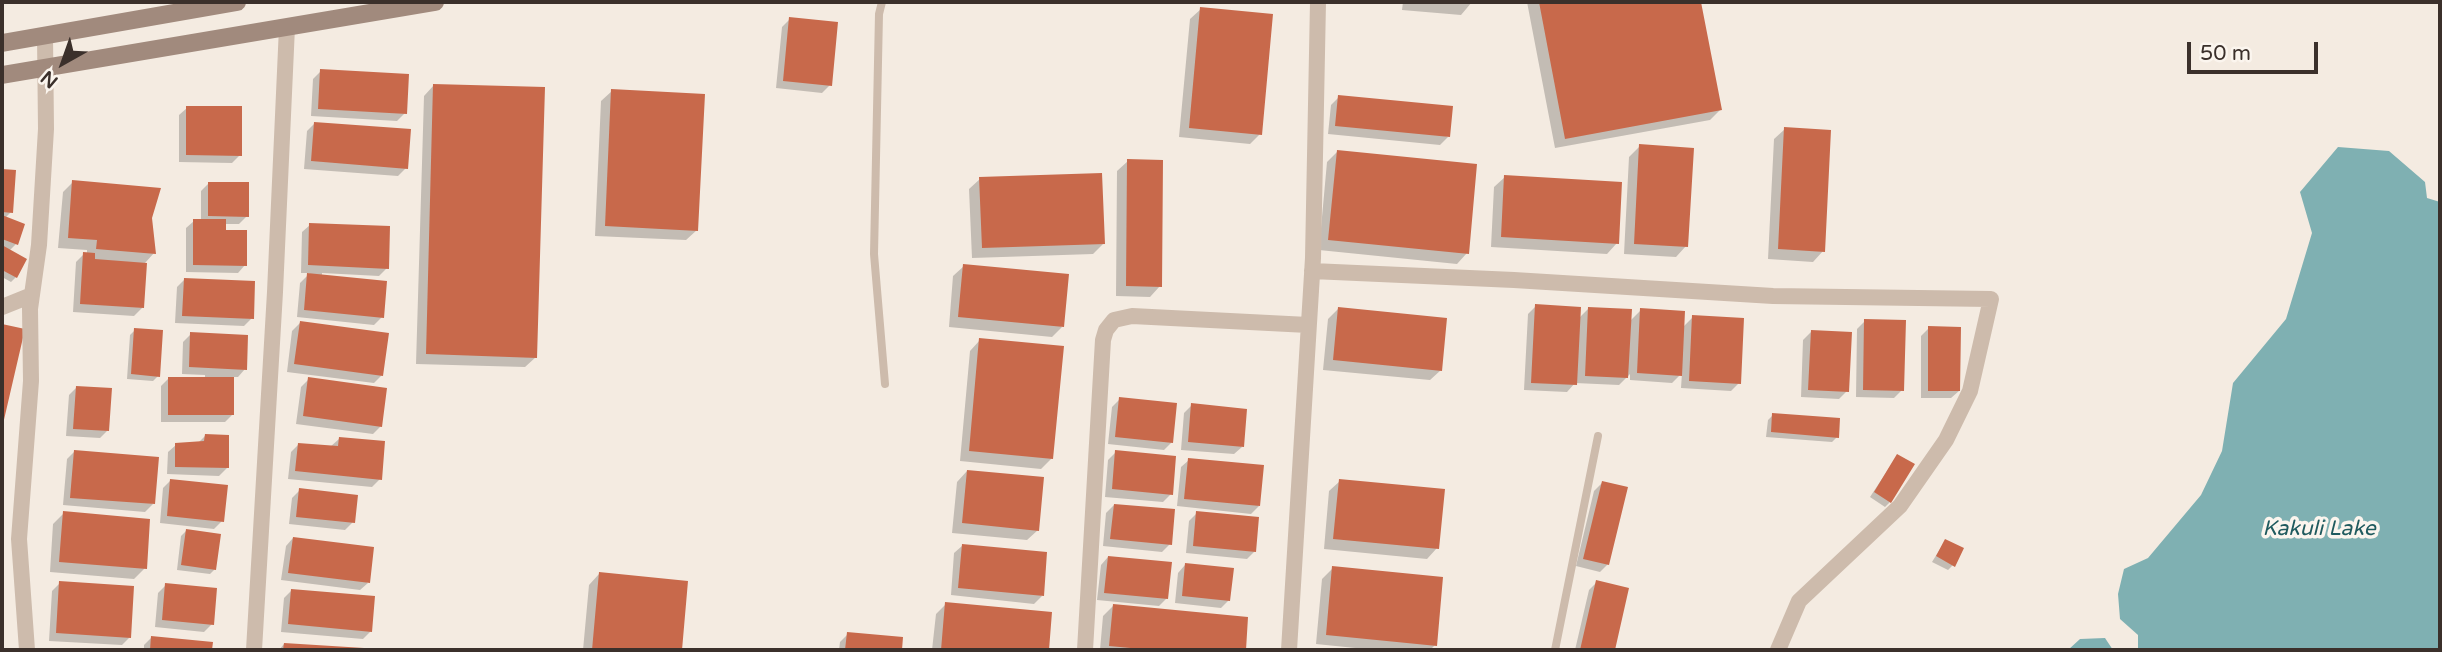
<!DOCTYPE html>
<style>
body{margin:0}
#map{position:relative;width:2442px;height:652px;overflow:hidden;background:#f4ebe1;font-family:"Varela Round",sans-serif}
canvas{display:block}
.frame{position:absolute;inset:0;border:4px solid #3b302b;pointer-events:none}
.north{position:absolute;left:28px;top:28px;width:70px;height:70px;-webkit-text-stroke:5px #fbf5ee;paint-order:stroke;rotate:220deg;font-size:19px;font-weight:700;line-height:28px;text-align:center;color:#3b302b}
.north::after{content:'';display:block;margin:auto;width:24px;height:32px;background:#3b302b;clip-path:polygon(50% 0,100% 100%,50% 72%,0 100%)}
.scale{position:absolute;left:2187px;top:42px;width:131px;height:32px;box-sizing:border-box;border:4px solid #3b302b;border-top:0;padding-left:9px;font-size:21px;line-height:24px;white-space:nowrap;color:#3b302b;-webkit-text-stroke:5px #fbf5ee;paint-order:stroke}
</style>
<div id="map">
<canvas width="2442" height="652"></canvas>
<div class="frame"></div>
<div class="north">N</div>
<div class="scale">50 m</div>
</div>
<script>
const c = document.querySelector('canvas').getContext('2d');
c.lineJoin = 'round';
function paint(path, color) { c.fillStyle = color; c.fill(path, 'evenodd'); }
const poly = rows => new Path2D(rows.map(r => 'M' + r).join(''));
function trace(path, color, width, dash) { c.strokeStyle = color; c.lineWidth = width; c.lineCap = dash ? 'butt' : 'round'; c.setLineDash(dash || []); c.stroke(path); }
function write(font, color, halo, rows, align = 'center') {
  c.font = font + ' "Varela Round",sans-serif'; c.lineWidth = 7; c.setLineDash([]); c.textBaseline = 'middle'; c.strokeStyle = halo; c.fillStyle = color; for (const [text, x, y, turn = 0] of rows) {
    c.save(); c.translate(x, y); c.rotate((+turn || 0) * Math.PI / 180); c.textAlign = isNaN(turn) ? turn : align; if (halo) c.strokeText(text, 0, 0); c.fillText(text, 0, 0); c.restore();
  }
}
const water = poly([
 [2338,147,2389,151,2425,182,2427,198,2440,202,2440,650,2138,650,2138,635,2120,619,2118,594,2124,569,2148,558,2201,495,2222,451,2233,383,2286,319,2312,233,2300,192],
 [2105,638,2113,650,2068,650,2080,639]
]);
const shadow = poly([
 [1403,2,1472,2,1461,15,1402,10],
 [1527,2,1700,2,1720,110,1710,120,1555,148],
 [1201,9,1260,134,1250,144,1179,137,1190,19],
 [790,19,830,85,822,93,776,88,782,27],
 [321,71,405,113,397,121,311,116,313,79],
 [434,85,536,357,525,367,416,364,424,96],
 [612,91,697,230,686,240,595,236,601,101],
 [1339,97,1448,137,1440,145,1328,134,1331,105],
 [187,108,240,155,232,163,179,162,179,115],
 [315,123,406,168,398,176,304,169,307,131],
 [1785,129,1823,251,1813,262,1768,259,1774,139],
 [1640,146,1686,246,1676,257,1624,254,1629,157],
 [1337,152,1467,253,1457,264,1319,250,1327,162],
 [1128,161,1160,286,1150,297,1116,296,1117,171],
 [2,171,14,171,11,212,5,218,16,244,9,251,16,277,11,282,2,277],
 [1505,177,1617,243,1607,254,1491,247,1494,187],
 [980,179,1103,244,1093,254,972,258,969,189],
 [73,182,150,218,154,253,145,263,142,308,134,316,73,312,76,262,84,254,87,254,87,250,58,248,63,192],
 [209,183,247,216,239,224,224,224,224,232,245,265,238,273,186,272,186,228,194,221,201,221,201,191],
 [310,225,387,268,379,276,322,273,322,276,382,317,374,325,297,317,300,283,310,273,301,273,302,232],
 [964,266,1062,327,1052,337,949,327,953,276],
 [185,279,252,318,244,326,175,323,177,287],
 [1536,306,1578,319,1589,308,1630,321,1641,310,1683,327,1693,317,1739,383,1731,391,1681,388,1682,373,1672,383,1630,380,1630,374,1619,385,1575,383,1567,392,1524,390,1528,314],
 [1338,309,1441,370,1430,380,1323,370,1328,319],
 [1865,321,1902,390,1894,398,1856,397,1857,329],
 [300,323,382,375,374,383,287,372,292,331],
 [1929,328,1959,391,1951,398,1921,398,1921,336],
 [135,330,158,376,153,381,127,379,130,335],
 [1811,332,1847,391,1839,399,1801,397,1803,340],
 [191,334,245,369,238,377,232,377,232,415,225,422,161,422,161,386,169,378,205,379,205,375,182,374,183,342],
 [980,340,1052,458,1041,469,960,461,970,351],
 [309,379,381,426,373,434,296,424,301,387],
 [77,387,107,431,100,438,66,436,69,395],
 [1120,399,1172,442,1164,450,1108,444,1112,407],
 [1192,405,1242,447,1234,454,1181,450,1184,413],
 [1773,415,1837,437,1832,442,1766,437,1768,420],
 [205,436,227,468,219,476,167,474,168,452,176,445,199,442],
 [339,439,380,479,372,487,288,479,291,452,299,444,330,447],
 [75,451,153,504,145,512,63,505,67,459],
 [1116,452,1171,494,1163,502,1105,497,1108,460],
 [1897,456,1890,502,1885,507,1870,497],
 [1189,460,1259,506,1251,514,1177,506,1181,467],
 [967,471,1038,530,1027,540,952,533,957,482],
 [171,480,222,521,214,529,160,523,163,488],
 [1340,481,1437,548,1427,559,1324,549,1329,491],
 [1602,483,1608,564,1600,572,1576,566,1594,491],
 [300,490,353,522,345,530,289,524,292,498],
 [1114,505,1170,544,1162,552,1103,546,1106,513],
 [64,513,145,568,134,579,50,572,53,524],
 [1197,513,1255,551,1247,559,1186,553,1189,521],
 [186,531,215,569,210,574,177,570,181,536],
 [293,538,368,583,360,590,281,580,286,546],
 [1945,541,1953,565,1948,570,1932,562],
 [962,546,1042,596,1034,604,951,595,954,553],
 [1108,557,1167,598,1159,606,1097,600,1101,565],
 [1185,565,1229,600,1221,608,1175,603,1178,573],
 [1333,568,1435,645,1430,650,1375,650,1316,644,1322,579],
 [599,574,686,583,680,650,583,650,589,585],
 [1597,582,1627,589,1613,650,1575,650,1589,590],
 [60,583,130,637,122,645,49,641,52,591],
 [166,585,212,624,204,632,155,627,158,593],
 [292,590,371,631,363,639,281,632,284,598],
 [946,604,1050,614,1047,650,932,650,936,614],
 [1113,606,1247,619,1244,650,1100,650,1103,616],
 [848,634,901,639,900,650,839,650,840,642],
 [152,637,211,643,211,650,144,650,144,645],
 [284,644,367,650,279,650]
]);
const building = poly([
 [1539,2,1701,2,1722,110,1565,139],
 [1200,7,1273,14,1262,135,1189,128],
 [789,17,838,22,832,86,783,81],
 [320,69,409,74,407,114,318,109],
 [433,84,545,87,537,358,426,354],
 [611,89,705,94,698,231,605,226],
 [1338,95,1453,106,1450,137,1335,126],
 [186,106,242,106,242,156,186,155],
 [314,122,411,129,408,169,311,161],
 [1784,127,1831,130,1825,252,1778,249],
 [1639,144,1694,148,1688,247,1634,244],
 [1337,150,1477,164,1469,254,1328,240],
 [1127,159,1163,160,1162,287,1126,286],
 [2,169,16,170,13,213,2,212],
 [1102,173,1105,244,982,248,979,177],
 [1504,175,1622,182,1619,244,1501,237],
 [72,180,161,188,152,218,156,254,96,249,97,240,68,238],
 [208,182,249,182,249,217,208,216],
 [2,215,25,224,18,245,2,239],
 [193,219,226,219,226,230,247,230,247,266,193,265],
 [309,223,390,226,389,269,308,265],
 [2,245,27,259,17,278,2,270],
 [83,252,95,253,95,259,147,263,144,308,80,304],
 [963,264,1069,274,1064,327,958,317],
 [307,273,387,281,384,318,304,310],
 [184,278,255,281,254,319,182,316],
 [1535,304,1581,307,1577,385,1531,383],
 [1338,307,1447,318,1442,371,1333,360],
 [1588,307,1632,309,1628,378,1585,376],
 [1640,308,1685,311,1682,376,1637,373],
 [1692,315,1744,318,1741,384,1689,381],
 [1864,319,1906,320,1904,391,1863,390],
 [300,321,389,333,383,376,294,364],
 [2,324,25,329,3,424,2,424],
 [1928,326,1961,327,1960,391,1928,391],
 [134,328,163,330,160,377,131,374],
 [1811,330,1852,332,1849,392,1808,390],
 [190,332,248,335,247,370,189,367],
 [979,338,1064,346,1053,459,969,451],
 [168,377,234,377,234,415,168,415],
 [308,377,387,388,382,427,303,416],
 [76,386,112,388,109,431,73,429],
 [1119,397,1177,403,1173,443,1115,437],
 [1191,403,1247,409,1244,447,1188,442],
 [1772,413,1840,418,1839,438,1771,432],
 [205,434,229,435,229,468,175,467,175,443,204,441],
 [339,437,385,441,382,480,295,471,298,443,338,446],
 [74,450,159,457,155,504,70,498],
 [1115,450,1176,456,1173,495,1112,489],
 [1897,454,1915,464,1891,503,1874,492],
 [1188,458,1264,465,1260,506,1184,499],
 [967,470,1044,477,1039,531,962,523],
 [170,479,228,485,224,522,167,516],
 [1339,479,1445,489,1439,549,1333,539],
 [1602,481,1628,487,1609,565,1583,559],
 [299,488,358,495,355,523,296,517],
 [1114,504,1175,509,1172,545,1110,539],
 [63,511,150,519,147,569,59,562],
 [1196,511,1259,517,1256,552,1193,546],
 [186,529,221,534,216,570,181,565],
 [293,537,374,547,370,583,288,573],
 [1945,539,1964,548,1955,567,1936,556],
 [962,544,1047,552,1044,596,958,588],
 [1108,556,1172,562,1168,599,1104,593],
 [1185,563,1234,568,1230,601,1182,596],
 [1332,566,1443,577,1437,646,1326,635],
 [599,572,688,581,682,650,592,650],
 [1596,580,1629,588,1615,650,1580,650],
 [59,581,134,586,131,638,56,633],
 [165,583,217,588,214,625,162,620],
 [291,589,375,596,372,632,288,624],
 [945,602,1052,612,1049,650,941,650],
 [1113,604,1248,617,1246,650,1152,650,1109,646],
 [847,632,903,637,902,650,845,650],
 [151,636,213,642,212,650,150,650],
 [284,643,364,648,364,650,283,650]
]);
const lane = poly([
 [882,2,879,14,874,254,885,384],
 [1555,650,1598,436]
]);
const street = poly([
 [1312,271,1514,280,1773,296,1991,299,1970,391,1946,440,1900,506,1799,601,1778,650],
 [2,307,32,295],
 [27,650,19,539,31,381,30,309,39,245,46,129,45,36],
 [254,650,275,292,287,27],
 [1085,650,1103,340,1106,330,1114,320,1132,316,1308,325],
 [1289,650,1313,258,1318,2]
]);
const secondary = poly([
 [2,43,237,2],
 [2,75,435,2]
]);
const waterNames = [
 ["Kakuli Lake",2319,529]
];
paint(water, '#7fb0b2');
paint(shadow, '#0003');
paint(building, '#c8694b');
trace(lane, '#cdbbac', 8);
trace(street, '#cdbbac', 16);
trace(secondary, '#a18a7d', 18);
write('italic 21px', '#1f5a5e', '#fbf5ee', waterNames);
</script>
